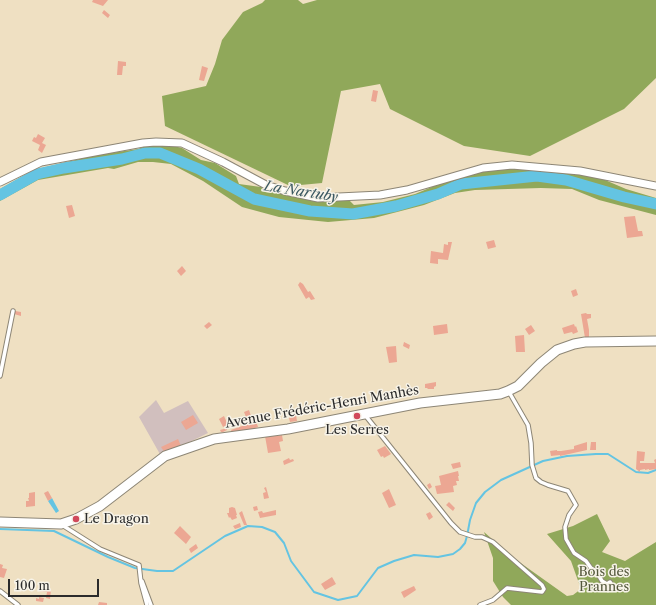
<!DOCTYPE html>
<meta charset="utf-8">
<style>
body{margin:0}
#map{position:relative;width:656px;height:605px;overflow:hidden;background:#efe0c2;font-family:"Libre Caslon Text",serif}
canvas{display:block}
.scale{position:absolute;left:8px;top:579px;width:91px;height:18px;box-sizing:border-box;border:2px solid #2b2b2b;border-top:0;padding-left:5px;font-size:12px;line-height:14px;white-space:nowrap;color:#2b2b2b;-webkit-text-stroke:3px #f7f3e8;paint-order:stroke}
</style>
<div id="map">
<canvas width="656" height="605"></canvas>
<div class="scale">100 m</div>
</div>
<script>
const c = document.querySelector('canvas').getContext('2d');
c.lineJoin = 'round';
function paint(path, color) { c.fillStyle = color; c.fill(path, 'evenodd'); }
const poly = rows => new Path2D(rows.map(r => 'M' + r).join(''));
function trace(path, color, width, dash) { c.strokeStyle = color; c.lineWidth = width; c.lineCap = dash ? 'butt' : 'round'; c.setLineDash(dash || []); c.stroke(path); }
function write(font, color, halo, rows, align = 'center') {
  c.font = font + ' "Libre Caslon Text",serif'; c.lineWidth = 3; c.setLineDash([]); c.textBaseline = 'middle'; c.strokeStyle = halo; c.fillStyle = color; for (const [text, x, y, turn = 0] of rows) {
    c.save(); c.translate(x, y); c.rotate((+turn || 0) * Math.PI / 180); c.textAlign = isNaN(turn) ? turn : align; if (halo) c.strokeText(text, 0, 0); c.fillText(text, 0, 0); c.restore();
  }
}
const industrial = poly([
 [156,400,164,413,188,401,208,433,161,456,139,417]
]);
const forest = poly([
 [265,0,298,0,303,4,317,0,656,0,656,78,624,109,530,156,464,146,390,109,380,84,341,91,322,183,290,186,165,126,162,96,206,86,215,64,222,40,243,12,262,3],
 [151,144,165,144,182,148,201,160,215,163,236,176,239,184,348,199,354,205,383,202,415,194,439,184,477,172,525,166,591,174,626,189,656,198,656,215,599,200,572,189,541,188,475,190,455,193,424,205,374,218,328,222,279,217,242,207,203,181,171,164,153,162,138,162,114,169,108,168,38,180,0,201,0,189,34,170,96,155,138,149],
 [597,514,610,541,602,552,625,561,656,542,656,605,511,605,503,597,493,581,493,558,484,532,515,559,567,596,573,595,581,589,571,561,547,534,573,526]
]);
const water = poly([
 [52,498,59,511,56,513,48,501]
]);
const stream = poly([
 [0,529,54,531,108,557,135,568,157,571,173,571,225,536,248,526,262,527,275,532,284,543,291,561,314,592,338,600,357,596,378,568,394,561,414,555,438,557,453,554,460,549,465,543,467,536,470,520,476,503,485,492,501,480,543,461,567,456,596,454,608,454,636,472,648,473,656,470]
]);
const river = poly([
 [0,195,37,174,64,168,122,159,145,153,160,153,199,169,254,199,310,211,353,214,396,206,438,194,461,184,537,176,566,180,624,197,656,204]
]);
const building = poly([
 [93,0,108,0,103,6,92,2],
 [104,10,110,15,108,18,102,13],
 [118,61,126,62,126,66,123,66,122,75,117,75],
 [202,66,208,68,204,81,199,80],
 [373,90,378,91,376,102,371,101],
 [38,134,45,138,42,143,46,145,42,153,38,150,40,145,32,141,34,137,36,138],
 [72,205,75,216,69,218,66,206],
 [635,216,638,231,642,231,643,236,627,238,624,217],
 [494,240,496,247,488,249,486,242],
 [448,242,452,242,448,260,438,259,438,264,430,263,431,251,443,253,444,244,448,245],
 [182,266,186,271,181,276,177,271],
 [300,282,303,284,308,292,310,291,315,299,311,300,309,297,306,299,298,285],
 [576,289,578,295,573,297,571,291],
 [15,311,21,312,21,316,14,314],
 [586,313,587,314,591,314,591,318,587,319,589,330,589,338,585,338,581,314],
 [209,322,212,325,207,329,204,326],
 [447,324,448,333,434,335,433,326],
 [574,324,575,327,576,326,578,332,573,334,572,332,564,334,562,328],
 [531,325,535,331,529,335,525,329],
 [524,335,525,352,516,352,515,336],
 [404,342,410,345,409,349,403,346],
 [396,346,397,362,389,363,386,347],
 [436,382,436,386,434,387,434,389,428,389,427,388,425,388,425,384],
 [352,399,352,403,346,403,346,400],
 [249,410,251,416,246,417,244,412],
 [193,415,198,423,186,430,181,422],
 [296,415,297,421,290,422,289,418,292,417,291,416],
 [224,416,228,425,223,427,219,419],
 [256,421,258,427,240,433,232,432,231,430],
 [227,428,227,430,223,432,221,432,220,430],
 [278,434,278,436,282,435,283,441,279,442,281,451,268,453,265,436],
 [178,439,181,446,165,453,161,447],
 [587,442,587,450,560,456,560,455,551,456,550,451,557,450,557,451,561,451,574,449,574,446],
 [591,442,596,442,596,450,590,450],
 [385,446,391,454,384,458,383,456,381,457,377,450],
 [637,451,645,452,644,461,640,461,640,463,655,463,654,460,656,459,656,469,649,470,649,469,645,470,645,469,640,470,640,472,636,469],
 [289,458,290,460,293,459,294,461,284,465,283,461],
 [460,462,461,467,453,469,451,464],
 [458,471,459,476,458,476,459,481,456,481,457,485,453,486,454,492,437,494,435,486,441,485,439,476],
 [430,483,432,487,429,489,427,485],
 [266,487,269,498,264,499,263,493,266,492,264,488],
 [389,489,396,505,389,508,382,493],
 [48,491,52,498,48,501,44,493],
 [35,492,35,506,26,507,26,501,29,501,28,498,29,498,29,493],
 [449,502,455,508,453,511,446,505],
 [257,506,258,510,254,511,253,507],
 [232,507,235,508,237,515,236,515,237,518,232,520,230,517,229,518,227,513,229,513,229,508],
 [276,510,276,515,260,518,258,512,262,511,263,513],
 [242,511,247,525,244,525,239,513],
 [430,512,433,517,429,520,426,514],
 [240,523,241,527,235,529,233,526],
 [180,526,191,537,186,544,174,533],
 [196,544,198,548,191,553,189,549],
 [0,564,3,565,2,568,7,569,4,578,0,577],
 [332,577,336,584,325,590,321,584],
 [39,586,48,587,47,589,51,590,50,599,46,598,47,592,38,591],
 [414,586,416,590,404,598,401,592],
 [39,597,44,598,43,602,36,601,36,598,39,599],
 [99,602,107,603,107,605,98,605]
]);
const service = poly([
 [0,376,13,311],
 [509,392,528,425,531,443,532,465,536,478,541,482,548,485,568,491,576,505,569,515,565,527,566,539,574,553,586,561,591,568,596,571,602,581,607,584,610,582,614,588],
 [365,415,451,523,460,532,475,537,482,537,493,542,542,585,544,589,542,592,507,588,493,600,480,605],
 [62,525,100,549,139,565,141,583,147,605],
 [142,581,151,605],
 [0,591,18,605]
]);
const minor = poly([
 [0,182,41,162,143,143,156,142,182,143,223,162,266,185,285,191,318,198,380,195,407,190,483,168,512,165,580,171,656,186]
]);
const tertiary = poly([
 [0,522,61,524,76,519,100,506,165,456,214,439,288,429,420,403,500,394,508,391,518,386,541,363,557,350,574,344,585,342,656,341]
]);
const markers = [
 [357,416,4,"#d1495b"],
 [76,519,4,"#d1495b"]
];
const streetNames = [
 ["Avenue Frédéric-Henri Manhès",322,407,-10]
];
const poiNames = [
 ["Les Serres",357,430],
 ["Le Dragon",84,519,"left"]
];
const parkNames = [
 ["Bois des",604,572],
 ["Prannes",604,587]
];
const waterNames = [
 ["La Nartuby",301,192,9]
];
paint(industrial, '#d1bfbe');
paint(forest, '#90a85a');
paint(water, '#64c4e2');
trace(stream, '#64c4e2', 2);
trace(river, '#64c4e2', 11);
paint(building, '#eca793');
trace(service, '#8d8676', 5.5);
trace(minor, '#8d8676', 9);
trace(tertiary, '#8d8676', 11);
trace(service, '#fff', 3.5);
trace(minor, '#fff', 7);
trace(tertiary, '#fff', 9);
for (const [x, y, r, color] of markers) { const dot = new Path2D(); dot.arc(x, y, r, 0, 2 * Math.PI); c.fillStyle = color; c.fill(dot); trace(dot, '#f7f3e8', 1.5); }
write('13px', '#2b2b2b', '#f7f3e8', streetNames);
write('13px', '#2b2b2b', '#f7f3e8', poiNames);
write('13px', '#54583c', '#f7f3e8', parkNames);
write('italic 14px', '#3c5962', '#f7f3e8', waterNames);
</script>
